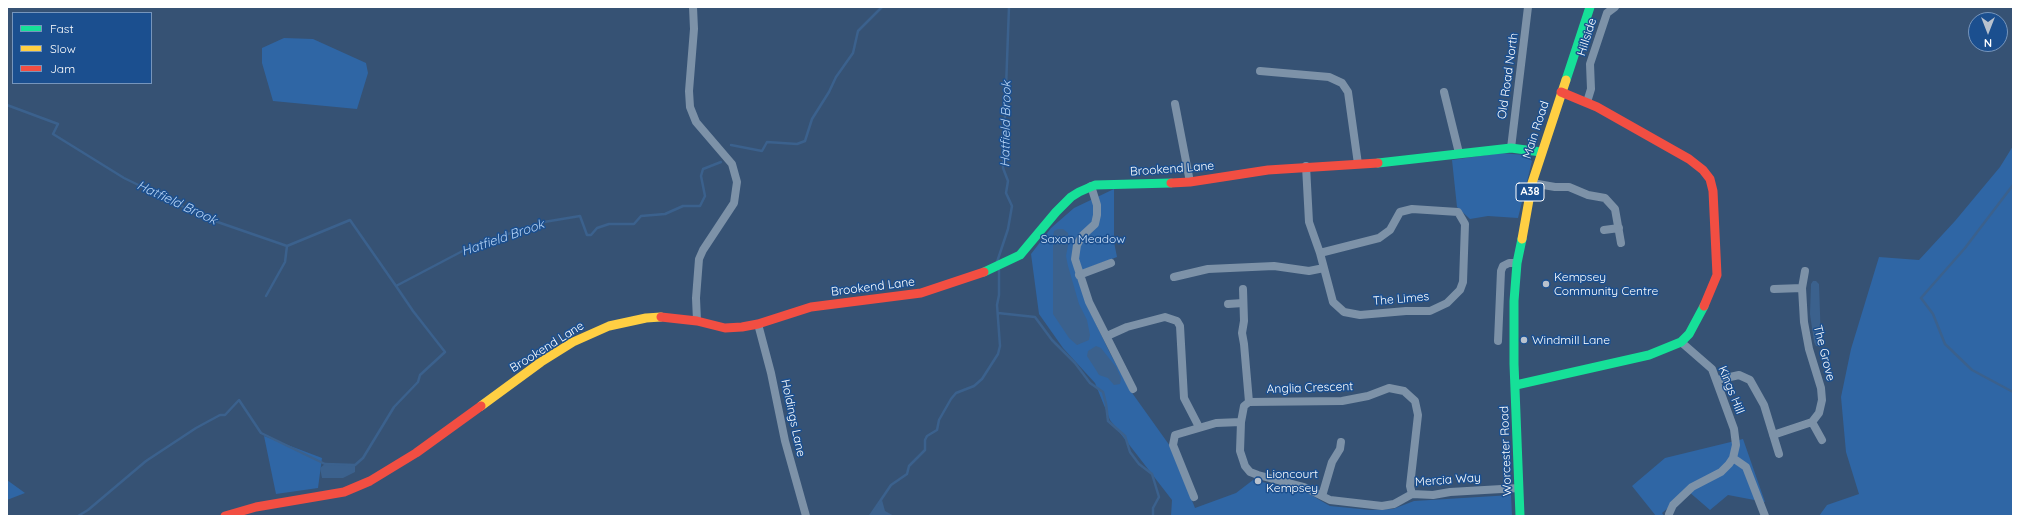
<!DOCTYPE html>
<style>
body{margin:0}
#map{position:relative;width:2020px;height:523px;overflow:hidden;background:#365274;font-family:Quicksand,sans-serif}
canvas{display:block}
.frame{position:absolute;inset:0;border:8px solid #fff;pointer-events:none}
.legend{position:absolute;left:12px;top:12px;width:140px;height:72px;box-sizing:border-box;background:#1b4f8f;border:1px solid #7695bc;margin:0;padding:5px 7px;list-style:none;font-size:12px;color:#fff}
.legend li{display:flex;align-items:center;gap:8px;height:20px}
.legend b{width:20px;border:1px solid #7695bc}
.north{position:absolute;left:1968px;top:12px;width:40px;height:40px;box-sizing:border-box;background:#1b4f8f;border:1px solid #7695bc;border-radius:50%;rotate:180deg;font-size:11px;font-weight:700;line-height:16px;text-align:center;color:#fff}
.north::after{content:'';display:block;margin:auto;width:14px;height:18px;background:#b9c2ce;clip-path:polygon(50% 0,100% 100%,50% 72%,0 100%)}
</style>
<div id="map">
<canvas width="2020" height="523"></canvas>
<div class="frame"></div>
<ul class="legend">
<li><b style="height:5px;background:#16e098"></b>Fast</li>
<li><b style="height:5px;background:#ffcf43"></b>Slow</li>
<li><b style="height:5px;background:#f24e42"></b>Jam</li>
</ul>
<div class="north">N</div>
</div>
<script>
const c = document.querySelector('canvas').getContext('2d');
c.lineJoin = 'round';
function paint(path, color) { c.fillStyle = color; c.fill(path, 'evenodd'); }
const poly = rows => new Path2D(rows.map(r => 'M' + r).join(''));
function trace(path, color, width, dash) { c.strokeStyle = color; c.lineWidth = width; c.lineCap = dash ? 'butt' : 'round'; c.setLineDash(dash || []); c.stroke(path); }
function write(font, color, halo, rows, align = 'center') {
  c.font = font + ' Quicksand,sans-serif'; c.lineWidth = 3; c.setLineDash([]); c.textBaseline = 'middle'; c.strokeStyle = halo; c.fillStyle = color; for (const [text, x, y, turn = 0] of rows) {
    c.save(); c.translate(x, y); c.rotate((+turn || 0) * Math.PI / 180); c.textAlign = isNaN(turn) ? turn : align; if (halo) c.strokeText(text, 0, 0); c.fillText(text, 0, 0); c.restore();
  }
}
const green = poly([
 [284,38,313,39,366,63,368,73,357,109,273,101,262,63,262,48],
 [2013,146,2013,516,1819,516,1827,505,1859,494,1846,452,1841,397,1851,349,1879,257,1919,260,1955,221,2000,167],
 [1500,153,1525,155,1532,161,1518,218,1488,216,1470,219,1457,207,1452,160],
 [1114,189,1114,242,1117,257,1077,272,1086,303,1109,351,1130,390,1170,446,1195,508,1236,493,1253,480,1304,491,1330,506,1370,510,1393,509,1414,501,1511,495,1512,516,1171,516,1172,500,1110,420,1095,383,1063,348,1039,314,1031,254,1051,228,1074,208],
 [264,436,322,458,318,488,276,494],
 [1743,439,1765,502,1728,495,1710,510,1688,491,1662,513,1664,516,1656,516,1632,486,1665,458],
 [7,480,25,493,7,500]
]);
const water = poly([
 [1058,229,1063,229,1068,233,1069,240,1066,256,1068,266,1079,304,1087,320,1090,335,1089,340,1077,345,1069,338,1053,314,1053,237,1054,231],
 [1813,281,1816,281,1819,284,1821,342,1819,346,1816,346,1814,342,1810,314,1811,284],
 [1096,346,1101,348,1116,367,1121,378,1120,384,1114,385,1108,378,1099,375,1096,370,1087,356,1088,351],
 [325,464,355,465,355,472,343,478,322,478,320,468],
 [882,500,885,511,894,516,870,516]
]);
const stream = poly([
 [7,105,58,124,53,134,124,178,206,218,287,246,350,220,396,286,472,246,544,222,580,216,587,235,591,235,597,228,609,224,634,224,641,216,665,214,683,206,700,206,705,196,701,176,703,169,721,162],
 [731,145,762,151,767,142,797,144,805,141,812,119,829,92,836,77,853,53,858,31,882,7],
 [2013,185,1965,248,1921,298,1933,314,1945,344,1972,370,2013,392],
 [997,262,1008,229,1012,206,1006,193,1008,181,1003,168,1009,7],
 [266,296,285,262,287,246],
 [998,313,1035,317,1052,340,1075,363,1090,383,1103,392,1106,404,1108,421,1125,436,1130,452,1139,464,1152,474,1159,497,1153,508,1153,516],
 [78,516,88,510,146,461,196,428,220,415,225,415,239,400,261,433,325,464,355,465,363,458,394,407,418,382,420,375,445,352,413,311,396,286],
 [870,516,891,485,907,474,909,466,925,450,925,440,927,436,937,430,939,420,951,399,956,393,974,386,982,379,998,354,1000,346,997,305,999,295,999,270]
]);
const street = poly([
 [693,7,694,29,689,91,690,107,696,122,732,164,737,182,734,203,703,250,699,259,696,298,697,321],
 [1260,71,1329,77,1342,83,1348,92,1358,164],
 [1444,92,1459,153],
 [1587,102,1591,89,1590,64,1607,13,1615,7],
 [1175,104,1190,182],
 [1511,148,1528,7],
 [1306,166,1309,222,1320,253,1379,238,1390,230,1400,212,1412,209,1458,212,1465,224,1463,282,1460,290,1447,303,1430,311,1406,311,1360,315,1344,312,1333,302,1320,253],
 [1532,183,1555,187,1569,187,1588,195,1605,198,1615,209,1621,243],
 [1091,186,1097,205,1097,215,1095,224,1082,236,1077,245,1075,259,1089,302,1133,389],
 [1604,230,1619,228],
 [1805,271,1802,288,1804,322,1809,349,1821,388,1822,400,1819,413,1812,422],
 [1079,275,1111,263],
 [1174,277,1208,269,1274,266,1309,271,1324,268],
 [1243,289,1244,321,1242,333,1244,344,1249,402],
 [1774,289,1802,288],
 [1228,304,1243,303],
 [758,324,771,373,785,441,806,516],
 [1107,336,1127,327,1165,317,1177,321,1180,326,1184,398,1199,427],
 [1498,341,1501,271,1503,266,1509,263,1517,263],
 [1717,380,1739,375,1750,380,1764,405,1779,454],
 [1249,402,1244,406,1241,422,1240,451,1245,466,1250,472,1258,475,1304,487,1330,500,1382,506,1394,504,1412,494,1433,495,1450,492,1519,488],
 [1249,402,1342,401,1368,396,1389,388,1404,391,1415,401,1418,415,1410,486,1412,494],
 [1773,435,1812,422,1822,440],
 [1733,458,1746,467,1765,516],
 [1322,496,1332,462,1340,449,1341,442],
 [1194,497,1173,445,1175,435,1216,423,1241,422],
 [1669,514,1673,505,1692,487,1721,472,1729,464,1733,458,1736,445,1734,429,1712,369,1681,342]
]);
const fast = poly([
 [1566,80,1590,7],
 [1378,163,1511,148,1541,152],
 [984,272,1020,255,1056,212,1071,197,1079,192,1095,185,1171,183],
 [1516,385,1649,355,1681,342,1689,334,1704,306],
 [1520,516,1514,364,1514,301,1517,263,1522,239]
]);
const slow = poly([
 [1522,239,1532,183,1566,80],
 [481,406,541,362,573,342,609,326,646,318,661,317]
]);
const jam = poly([
 [1561,92,1597,107,1689,159,1703,170,1710,179,1713,191,1717,275,1704,306],
 [1171,183,1190,182,1268,170,1378,163],
 [661,317,697,321,725,328,742,327,758,324,811,307,921,293,984,272],
 [225,516,256,507,344,492,370,481,416,453,481,406]
]);
const markers = [
 [1546,284,4,"#b9c2ce"],
 [1524,340,4,"#b9c2ce"],
 [1258,481,4,"#b9c2ce"]
];
const shields = [
 [1530,192,28]
];
const shieldNames = [
 ["A38",1530,192]
];
const streetNames = [
 ["Hillside",1587,37,-72],
 ["Old Road North",1508,76,-82],
 ["Main Road",1536,130,-72],
 ["Brookend Lane",1172,169,-4],
 ["Brookend Lane",873,287,-7],
 ["The Limes",1401,299,-5],
 ["Brookend Lane",547,347,-32],
 ["The Grove",1824,353,76],
 ["Anglia Crescent",1310,388,-2],
 ["Kings Hill",1731,390,68],
 ["Holdings Lane",793,418,78],
 ["Worcester Road",1506,451,-92],
 ["Mercia Way",1448,480,-4]
];
const parkNames = [
 ["Saxon Meadow",1083,239]
];
const poiNames = [
 ["Kempsey",1554,277],
 ["Community Centre",1554,291],
 ["Windmill Lane",1532,340],
 ["Lioncourt",1266,474],
 ["Kempsey",1266,488]
];
const waterNames = [
 ["Hatfield Brook",1006,124,-89],
 ["Hatfield Brook",177,203,25],
 ["Hatfield Brook",503,238,-19]
];
paint(green, '#2f66a5');
paint(water, '#3b618d');
trace(stream, '#3b618d', 2.5);
trace(street, '#7d92a8', 8);
trace(fast, '#16e098', 9);
trace(slow, '#ffcf43', 9);
trace(jam, '#f24e42', 9);
for (const [x, y, r, color] of markers) { const dot = new Path2D(); dot.arc(x, y, r, 0, 2 * Math.PI); c.fillStyle = color; c.fill(dot); trace(dot, '#1b4f8f', 1.5); }
for (const [x, y, w] of shields) { const box = new Path2D(); box.roundRect(x - w / 2, y - 9, w, 18, 3); c.fillStyle = '#1b4f8f'; c.fill(box); trace(box, '#fff', 1); }
write('bold 11px', '#fff', null, shieldNames);
write('12px', '#fff', '#1b4f8f', streetNames);
write('12px', '#cfe3fa', '#1b4f8f', parkNames);
write('12px', '#fff', '#1b4f8f', poiNames, 'left');
write('italic 13px', '#b5d3f5', '#1b4f8f', waterNames);
</script>
